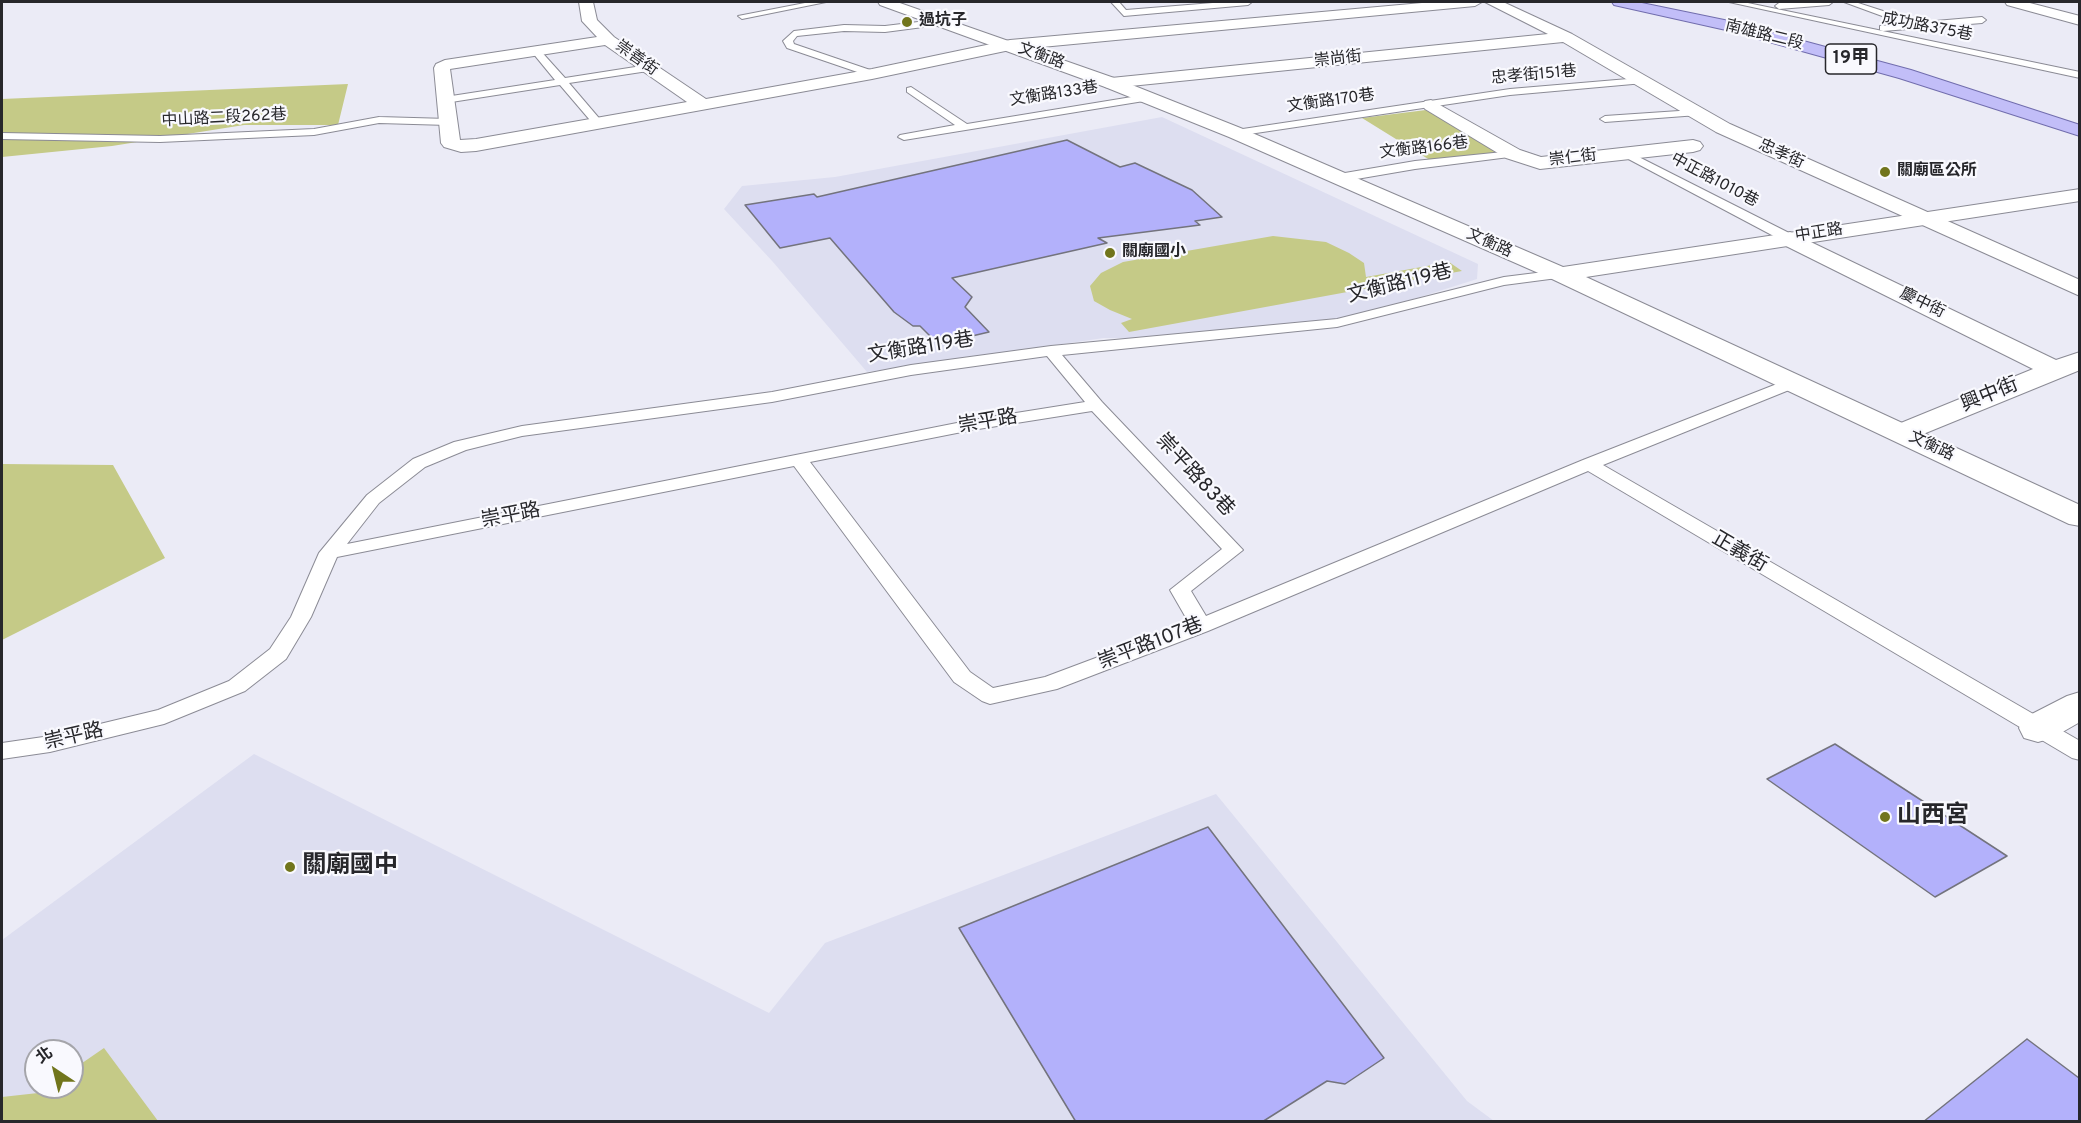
<!DOCTYPE html>
<meta charset="utf-8">
<style>
body{margin:0}
#map{position:relative;width:2081px;height:1123px;overflow:hidden;background:#ebebf6;font-family:Overpass,"Noto Sans TC",sans-serif}
canvas{display:block}
.frame{position:absolute;inset:0;border:3px solid #27272b;pointer-events:none}
.north{position:absolute;left:24px;top:1039px;width:60px;height:60px;box-sizing:border-box;background:#f9f9fe;border:2px solid #a5a5aa;border-radius:50%;rotate:325deg;font-size:16px;font-weight:700;line-height:24px;text-align:center;color:#27272b}
.north::after{content:'';display:block;margin:auto;width:21px;height:27px;background:#71751c;clip-path:polygon(50% 0,100% 100%,50% 72%,0 100%)}
</style>
<div id="map">
<canvas width="2081" height="1123"></canvas>
<div class="frame"></div>
<div class="north">北</div>
</div>
<script>
const c = document.querySelector('canvas').getContext('2d');
c.lineJoin = 'round';
function paint(path, color) { c.fillStyle = color; c.fill(path, 'evenodd'); }
const poly = rows => new Path2D(rows.map(r => 'M' + r).join(''));
function trace(path, color, width, dash) { c.strokeStyle = color; c.lineWidth = width; c.lineCap = dash ? 'butt' : 'round'; c.setLineDash(dash || []); c.stroke(path); }
function write(font, color, halo, rows, align = 'center') {
  c.font = font + ' Overpass,"Noto Sans TC",sans-serif'; c.lineWidth = 4.5; c.setLineDash([]); c.textBaseline = 'middle'; c.strokeStyle = halo; c.fillStyle = color; for (const [text, x, y, turn = 0] of rows) {
    c.save(); c.translate(x, y); c.rotate((+turn || 0) * Math.PI / 180); c.textAlign = isNaN(turn) ? turn : align; if (halo) c.strokeText(text, 0, 0); c.fillText(text, 0, 0); c.restore();
  }
}
const built = poly([
 [1162,117,1478,264,1477,279,1354,318,1279,324,1171,338,1104,338,867,372,773,262,724,209,742,186,835,177],
 [254,754,769,1013,825,943,1216,794,1467,1101,1494,1121,2,1121,2,940],
 [36,1051,72,1051,72,1087,36,1087]
]);
const green = poly([
 [348,84,338,125,244,125,112,146,2,157,2,99],
 [1426,110,1500,152,1433,162,1362,118],
 [1273,236,1326,242,1349,253,1364,263,1366,277,1449,262,1462,271,1129,332,1121,323,1132,319,1110,310,1094,301,1090,286,1101,273,1123,262],
 [2,464,113,465,165,558,2,640],
 [104,1048,158,1121,2,1121,2,1097,38,1093,47,1087,72,1087,72,1070]
]);
const building = poly([
 [1067,140,1120,167,1135,163,1192,190,1222,217,1195,221,1200,225,1098,238,1107,243,952,278,972,297,965,307,989,332,938,344,920,326,913,326,894,312,830,238,780,248,745,205,814,194,817,197,1067,140],
 [1835,744,2007,856,1935,897,1767,779,1835,744],
 [1208,827,1384,1058,1345,1084,1327,1081,1262,1122,1076,1122,959,928,1208,827],
 [2027,1039,2079,1078,2079,1122,1923,1122,2027,1039]
]);
const service = poly([
 [810,2,826,2,742,19,738,16,810,2],
 [1111,2,1119,2,1126,10,1225,2,1252,2,1248,5,1124,16,1111,2],
 [1729,2,1743,2,2080,72,2080,78,1729,2],
 [1803,2,1833,2,1829,5,1779,9,1775,6,1779,3,1803,2],
 [1844,2,1855,2,1911,20,1912,23,1982,17,1986,20,1982,23,1883,31,1880,30,1880,26,1904,24,1844,2],
 [943,19,947,22,946,24,885,32,844,31,797,36,793,41,794,44,876,72,877,74,872,77,787,48,783,41,794,31,844,25,885,26,943,19],
 [532,48,538,48,565,78,648,65,653,68,648,71,569,83,604,124,599,127,595,126,560,85,445,103,440,100,445,97,555,80,532,52,532,48],
 [1640,78,1645,81,1644,83,1510,95,1236,136,1230,133,1236,130,1510,89,1640,78],
 [911,87,967,124,1150,94,1155,97,1150,100,904,140,898,137,900,135,955,125,907,92,907,88,911,87],
 [1694,110,1699,113,1698,115,1605,122,1600,119,1605,116,1694,110],
 [379,117,448,119,453,122,448,125,379,123,314,135,160,142,2,139,2,133,160,136,314,129,379,117],
 [1623,149,1795,236,1797,239,1790,243,1785,242,1619,154,1617,152,1623,149],
 [1513,151,1517,152,1517,156,1415,169,1339,182,1333,178,1339,174,1415,161,1513,151],
 [1560,270,1567,274,1565,277,1504,285,1337,327,1062,355,1102,402,1243,550,1191,591,1206,616,1583,460,1787,380,1799,380,1801,383,1799,386,1603,465,2080,741,2080,760,2072,758,1588,471,1208,631,1057,689,990,704,982,701,954,682,794,466,337,557,311,617,286,659,245,691,164,724,50,752,2,759,2,743,50,736,158,710,229,681,270,649,291,617,319,553,367,495,413,459,454,442,522,426,772,392,911,365,1051,346,1337,319,1504,277,1560,270],
 [1047,356,1085,402,972,420,347,544,379,503,425,467,466,450,522,436,772,402,911,375,1047,356],
 [1092,411,1222,549,1170,590,1189,623,1045,677,993,688,970,672,810,462,972,430,1092,411]
]);
const minor = poly([
 [579,2,593,2,597,20,614,37,706,99,872,69,1010,40,1433,2,1482,2,1475,6,1010,50,872,79,476,151,461,152,444,147,441,143,434,68,436,64,445,60,597,37,582,21,579,2],
 [605,45,687,102,476,139,460,140,450,69,605,45],
 [1485,2,1503,2,1572,34,1730,124,2080,280,2080,296,1716,132,1563,42,1111,88,1105,87,1102,83,1105,79,1111,78,1548,34,1485,2],
 [2005,2,2026,2,2080,16,2080,25,2007,5,2005,2],
 [1431,100,1520,150,1541,157,1693,140,1700,142,1703,146,1700,150,1693,152,1540,169,1506,158,1425,109,1422,105,1425,101,1431,100],
 [1790,232,2056,360,2080,352,2080,370,1911,439,1901,442,1891,439,1887,433,1891,427,2033,369,1782,244,1779,239,1782,234,1790,232],
 [2080,692,2080,722,2052,738,2038,742,2024,738,2019,728,2024,718,2067,696,2080,692]
]);
const tertiary = poly([
 [878,2,897,2,1117,79,1243,129,1563,267,2080,189,2080,201,1586,277,2080,505,2080,526,2069,524,1552,279,1229,137,1105,87,880,5,878,2]
]);
const primary = poly([
 [1612,2,1637,2,1729,21,1911,70,2080,125,2080,136,1899,78,1726,30,1614,5,1612,2]
]);
const markers = [
 [907,22,6,"#71751c"],
 [1885,172,6,"#71751c"],
 [1110,253,6,"#71751c"],
 [1885,817,6,"#71751c"],
 [290,867,6,"#71751c"]
];
const farPoinames = [
 ["過坑子",919,22],
 ["關廟區公所",1897,172],
 ["關廟國小",1122,253]
];
const farStreetnames = [
 ["成功路375巷",1927,28,11],
 ["南雄路二段",1764,36,14],
 ["文衡路",1041,57,20],
 ["崇善街",636,59,35],
 ["崇尚街",1338,60,-6],
 ["忠孝街151巷",1534,76,-5],
 ["文衡路133巷",1054,95,-9],
 ["文衡路170巷",1331,102,-8],
 ["中山路二段262巷",224,119,-3],
 ["文衡路166巷",1424,149,-7],
 ["忠孝街",1781,155,24],
 ["崇仁街",1573,159,-7],
 ["中正路1010巷",1714,181,28],
 ["中正路",1819,234,-9],
 ["文衡路",1489,244,24],
 ["慶中街",1922,304,26],
 ["文衡路",1931,447,25]
];
const shields = [
 [1851,59,51]
];
const shieldNames = [
 ["19甲",1851,59]
];
const streetNames = [
 ["文衡路119巷",1400,285,-14],
 ["文衡路119巷",921,349,-9],
 ["興中街",1990,396,-22],
 ["崇平路",988,423,-10],
 ["崇平路83巷",1194,476,47],
 ["崇平路",511,517,-11],
 ["正義街",1739,553,30],
 ["崇平路107巷",1151,645,-21],
 ["崇平路",74,738,-13]
];
const nearPoinames = [
 ["山西宮",1897,817],
 ["關廟國中",302,867]
];
paint(built, '#dddef0');
paint(green, '#c5ca87');
paint(building, '#b3b1fb');
trace(building, '#73737d', 1.5);
trace(service, '#8b8b95', 2);
trace(minor, '#8b8b95', 2);
trace(tertiary, '#8b8b95', 2);
trace(primary, '#716dad', 2);
paint(service, '#fff');
paint(minor, '#fff');
paint(tertiary, '#fff');
paint(primary, '#c2bef8');
for (const [x, y, r, color] of markers) { const dot = new Path2D(); dot.arc(x, y, r, 0, 2 * Math.PI); c.fillStyle = color; c.fill(dot); trace(dot, '#f9f9fe', 2); }
write('bold 16px', '#27272b', '#f9f9fe', farPoinames, 'left');
write('16px', '#27272b', '#f9f9fe', farStreetnames);
for (const [x, y, w] of shields) { const box = new Path2D(); box.roundRect(x - w / 2, y - 15, w, 30, 4.5); c.fillStyle = '#f9f9fe'; c.fill(box); trace(box, '#27272b', 1.5); }
write('bold 18px', '#27272b', null, shieldNames);
write('20px', '#27272b', '#f9f9fe', streetNames);
write('bold 24px', '#27272b', '#f9f9fe', nearPoinames, 'left');
</script>
